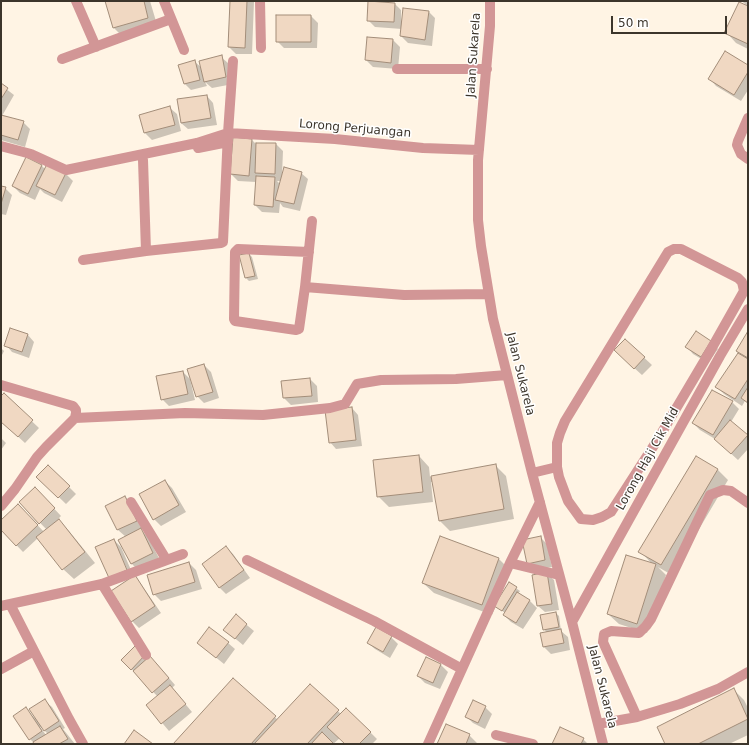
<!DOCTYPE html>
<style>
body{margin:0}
#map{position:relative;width:749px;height:745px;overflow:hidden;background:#fff4e4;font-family:"DejaVu Sans",sans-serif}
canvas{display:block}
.frame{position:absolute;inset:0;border:2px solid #3c352b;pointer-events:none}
.scale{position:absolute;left:611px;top:16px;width:116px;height:18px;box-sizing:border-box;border:2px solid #3c352b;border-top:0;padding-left:5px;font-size:12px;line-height:14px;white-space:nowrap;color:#3c352b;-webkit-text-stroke:3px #fff;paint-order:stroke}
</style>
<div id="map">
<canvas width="749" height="745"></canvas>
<div class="frame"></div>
<div class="scale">50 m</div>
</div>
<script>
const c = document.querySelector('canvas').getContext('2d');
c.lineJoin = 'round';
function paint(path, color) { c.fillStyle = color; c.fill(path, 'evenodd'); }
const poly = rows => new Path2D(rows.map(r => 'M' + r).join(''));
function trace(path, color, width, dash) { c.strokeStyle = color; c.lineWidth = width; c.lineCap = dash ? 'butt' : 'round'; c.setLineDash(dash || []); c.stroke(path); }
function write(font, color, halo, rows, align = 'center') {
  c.font = font + ' "DejaVu Sans",sans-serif'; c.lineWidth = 3; c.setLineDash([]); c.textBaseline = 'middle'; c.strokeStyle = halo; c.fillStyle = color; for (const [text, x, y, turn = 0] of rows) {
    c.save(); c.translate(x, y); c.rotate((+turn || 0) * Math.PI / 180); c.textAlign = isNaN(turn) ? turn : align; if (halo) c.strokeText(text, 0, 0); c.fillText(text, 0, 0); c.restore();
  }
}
const shadow = poly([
 [106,1,150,1,158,28,124,38,114,28],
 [231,1,254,1,252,54,236,54,229,47],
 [742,1,748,1,748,49,736,43,726,32,748,7],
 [394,3,401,10,401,23,429,12,435,18,432,46,408,43,401,36,402,29,375,27,368,20],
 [311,16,318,23,317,48,284,48,277,41],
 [368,38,393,40,400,47,398,69,373,67,366,60],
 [221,57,228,63,233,84,212,88,205,82,207,86,191,90,184,83,195,62,202,68],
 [748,66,748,90,741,101,716,86,710,79],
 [1,85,14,95,2,116,23,122,30,129,25,147,1,140],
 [207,96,213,103,217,125,188,129,181,123],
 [170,108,177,114,181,131,152,140,145,133],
 [252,140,257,145,276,144,283,151,282,175,301,173,308,179,300,211,283,207,280,203,279,213,262,212,255,205,256,182,238,181,231,174],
 [277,181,281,181,280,184],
 [27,159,42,166,45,169,66,174,73,181,62,202,44,193,40,189,35,200,20,193,13,186],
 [1,187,5,188,12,195,6,215,1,214],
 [249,254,252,257,258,279,249,281,246,278,240,256],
 [748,333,748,404,745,401,742,406,724,394,717,387,743,356,737,351],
 [28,335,34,342,29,358,12,352,6,345],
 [625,340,652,365,642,375,622,357],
 [711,342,718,349,708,363,693,354,687,347],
 [1,348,4,351,1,357],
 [204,365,211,372,219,398,204,403,197,396],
 [183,372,190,379,195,400,169,406,162,399],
 [310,379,317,386,318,402,291,405,284,398,283,382],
 [4,395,39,428,25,443,1,421,1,398],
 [732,402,739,409,731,422,748,437,748,449,738,460,715,439,700,430,693,423],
 [352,408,358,415,362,446,336,449,330,442],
 [1,438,6,443,1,450],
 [419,456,429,467,430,477,495,465,506,476,514,519,450,531,440,521,433,482,431,482,433,502,389,507,378,496],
 [696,457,718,470,728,480,672,575,658,567,666,575,647,633,619,624,608,614,652,564,640,551],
 [48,466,76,494,66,504,38,477],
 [165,481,172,488,186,512,161,526,154,519],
 [35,488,61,516,58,519,69,531,95,563,74,579,63,569,38,538,23,552,1,529,1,522,25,512,44,532,47,530,20,502],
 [125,497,132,504,143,528,140,529,148,537,160,560,139,571,132,564,120,540,126,537,118,530,107,506],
 [540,537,547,544,552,567,535,570,528,563],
 [114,540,121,547,134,577,141,584,161,613,139,628,132,621,112,592,131,578],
 [226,548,233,554,250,578,226,594,219,587],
 [499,559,509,569,497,602,510,584,520,591,518,594,530,601,537,608,523,629,511,622,504,615,505,613,496,606,492,615,434,593,423,583],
 [189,563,196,570,202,589,161,601,154,594],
 [547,574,554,580,559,610,545,612,538,606],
 [556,613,559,616,561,631,568,637,570,650,551,654,544,647,542,634,547,633,544,629],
 [236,616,254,631,243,645,225,630],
 [391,637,398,644,390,658,375,649,368,643],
 [198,643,228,643,235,649,224,664],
 [135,647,157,664,175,685,172,688,192,712,169,731,147,705,158,697,123,660],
 [427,658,441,665,448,672,440,689,425,683,418,676],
 [233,679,278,720,310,685,341,714,370,732,377,739,372,744,346,744,340,738,333,744,175,744],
 [733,689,744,700,748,708,748,735,729,744,666,744],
 [45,701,52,707,65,728,63,729,75,744,35,744,30,739,25,709,36,719],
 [40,727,41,727,48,734,46,735],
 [485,707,492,714,485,729,473,723,466,716],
 [469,735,478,744,439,744],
 [583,739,588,744,553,744]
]);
const building = poly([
 [105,1,144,1,148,18,113,28,105,1],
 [230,1,247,1,245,48,228,47,230,1],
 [368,1,395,3,394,22,367,21,368,1],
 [739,2,748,6,748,44,724,33,739,2],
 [403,8,429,11,425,40,400,36,403,8],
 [276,15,311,15,311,42,276,42,276,15],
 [367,37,393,39,391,63,365,60,367,37],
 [725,51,748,65,748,72,734,95,708,79,725,51],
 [222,55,226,77,204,82,199,61,222,55],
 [195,60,200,80,184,84,178,65,195,60],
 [1,83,8,88,1,99,1,83],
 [207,95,211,118,181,123,177,99,207,95],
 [170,106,175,125,144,133,139,115,170,106],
 [1,115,24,121,18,140,1,135,1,115],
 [233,137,252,139,249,176,230,174,233,137],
 [256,143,276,143,275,174,255,173,256,143],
 [26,157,42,165,28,194,12,186,26,157],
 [47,164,66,173,55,195,36,186,47,164],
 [284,167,302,172,294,204,275,200,284,167],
 [256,176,275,177,273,207,254,205,256,176],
 [1,186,6,187,1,204,1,186],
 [249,253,255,276,245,278,239,255,249,253],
 [10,328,28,334,22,352,4,346,10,328],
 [696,331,711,341,701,357,685,347,696,331],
 [748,331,748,358,736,351,748,331],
 [625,339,645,357,634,369,614,350,625,339],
 [738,353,748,359,748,379,735,399,715,387,738,353],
 [204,364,213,392,196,397,187,369,204,364],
 [183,371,188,394,161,400,156,376,183,371],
 [310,378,312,396,283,398,281,381,310,378],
 [748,387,748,403,741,398,748,387],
 [712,390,733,401,713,435,692,423,712,390],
 [4,393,33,420,18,437,1,422,1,396,4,393],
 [352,407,356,440,329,443,325,410,352,407],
 [730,420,748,435,731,454,714,439,730,420],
 [419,455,423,492,377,497,373,460,419,455],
 [696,456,718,469,661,565,638,552,696,456],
 [496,464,504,509,439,521,431,476,496,464],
 [48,465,70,486,58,498,36,477,48,465],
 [165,480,179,505,153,520,139,494,165,480],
 [35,487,55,508,39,524,19,502,35,487],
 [125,496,137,521,117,530,105,506,125,496],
 [18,504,38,525,16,546,1,530,1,520,18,504],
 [59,519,85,552,62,570,36,537,59,519],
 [141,528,153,553,131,564,118,540,141,528],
 [440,536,499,558,482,605,422,583,440,536],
 [541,536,545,560,527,564,522,540,541,536],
 [114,539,127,570,109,578,95,547,114,539],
 [226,546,244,570,219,588,202,564,226,546],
 [626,555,656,564,637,624,607,614,626,555],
 [189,562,195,582,153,595,147,575,189,562],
 [547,572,552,604,537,606,532,575,547,572],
 [135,575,155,606,131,622,111,591,135,575],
 [509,582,517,587,502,611,494,606,509,582],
 [517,592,530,600,516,623,503,615,517,592],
 [556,612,559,627,543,630,540,615,556,612],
 [236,614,247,624,235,639,223,630,236,614],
 [209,627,229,642,216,658,197,643,209,627],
 [376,627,392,636,383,652,367,643,376,627],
 [561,629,564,643,543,647,540,633,561,629],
 [135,646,145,655,131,670,121,660,135,646],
 [150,656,169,678,152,693,133,671,150,656],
 [426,657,441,664,433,683,417,676,426,657],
 [233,678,276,716,251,744,173,744,233,678],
 [310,684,339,710,307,744,254,744,310,684],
 [170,685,186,704,161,724,146,705,170,685],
 [734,688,748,719,698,744,665,744,657,727,734,688],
 [45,699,59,721,44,731,29,709,45,699],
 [473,700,486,706,478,723,465,717,473,700],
 [26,707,42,731,29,740,13,716,26,707],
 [346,708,371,732,359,744,345,744,327,727,346,708],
 [446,724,470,734,466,744,437,744,446,724],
 [60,726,68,739,59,744,34,744,33,742,60,726],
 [560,727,584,738,581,744,552,744,560,727],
 [134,730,153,744,124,744,134,730],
 [322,732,334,744,311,744,322,732]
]);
const minor = poly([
 [76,1,96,47],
 [164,1,184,50],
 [260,1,261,48],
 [490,1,490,26,478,160,478,220,481,246,493,319,532,473,572,622,603,744],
 [62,59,171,19],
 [397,69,487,69],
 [748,118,738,141,737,145,741,154,748,159],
 [1,146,31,154,66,170,197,143,228,133,335,139,423,148,479,150],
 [198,148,228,142],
 [143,160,146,251],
 [674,249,681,249,738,278,742,282,744,291,709,353,658,439,611,512,602,517,593,520,581,519,568,501,559,477,557,467,557,443,560,433,565,421,668,252,674,249],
 [309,252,238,249,235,252,234,319,235,321,296,330,299,329,305,287,312,221],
 [83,260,146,251,221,243,223,242,228,133,233,61],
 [305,287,404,295,488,294],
 [1,385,73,406,76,410,76,413,75,418,46,447,37,457,15,489,1,506],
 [75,418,185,413,263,415,330,408,345,404,357,384,381,380,456,379,507,375],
 [532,473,557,467],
 [131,502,166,559],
 [247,560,374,621,462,669],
 [510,563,559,575],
 [102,584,146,655],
 [10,604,69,719,83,744],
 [1,606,102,584,183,554],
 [572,622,720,356,748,309],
 [1,669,34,651],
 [637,717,603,642,604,634,611,631,639,633,646,626,651,619,710,495,723,490,731,491,748,503],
 [598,724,637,717,680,704,718,689,748,672],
 [496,735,533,744],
 [428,744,510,563,540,502]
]);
const streetNames = [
 ["Jalan Sukarela",474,55,-86],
 ["Lorong Perjuangan",355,129,5],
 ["Jalan Sukarela",520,374,76],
 ["Lorong Haji Cik Mid",648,459,-61],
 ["Jalan Sukarela",602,687,76]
];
paint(shadow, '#0003');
paint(building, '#f0d8c2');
trace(building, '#a38d79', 1);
trace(minor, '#d29696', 10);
write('12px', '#3c352b', '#fff', streetNames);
</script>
